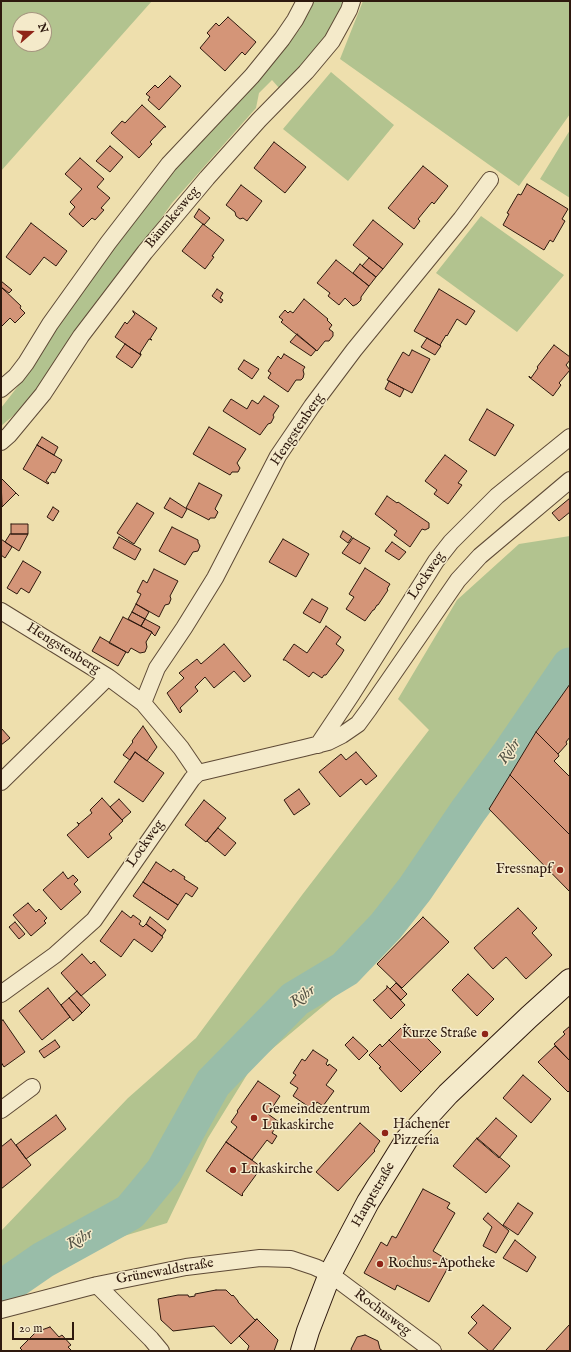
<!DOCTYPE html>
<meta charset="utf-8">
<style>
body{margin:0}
#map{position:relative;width:571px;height:1352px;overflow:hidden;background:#eedfad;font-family:"IM FELL English",serif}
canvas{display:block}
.frame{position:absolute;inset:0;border:2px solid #2e190e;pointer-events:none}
.north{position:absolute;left:12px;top:12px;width:40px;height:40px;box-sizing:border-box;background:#f4eaca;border:1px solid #a5967f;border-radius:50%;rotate:70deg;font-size:11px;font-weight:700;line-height:16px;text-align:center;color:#2e190e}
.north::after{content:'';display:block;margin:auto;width:14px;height:18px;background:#8f2418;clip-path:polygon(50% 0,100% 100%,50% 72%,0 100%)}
.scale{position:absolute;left:12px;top:1322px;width:62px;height:18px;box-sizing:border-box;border:2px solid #2e190e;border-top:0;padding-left:5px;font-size:12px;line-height:14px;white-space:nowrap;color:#2e190e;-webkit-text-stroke:3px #f4eaca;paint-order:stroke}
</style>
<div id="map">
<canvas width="571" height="1352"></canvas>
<div class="frame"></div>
<div class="north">N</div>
<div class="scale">20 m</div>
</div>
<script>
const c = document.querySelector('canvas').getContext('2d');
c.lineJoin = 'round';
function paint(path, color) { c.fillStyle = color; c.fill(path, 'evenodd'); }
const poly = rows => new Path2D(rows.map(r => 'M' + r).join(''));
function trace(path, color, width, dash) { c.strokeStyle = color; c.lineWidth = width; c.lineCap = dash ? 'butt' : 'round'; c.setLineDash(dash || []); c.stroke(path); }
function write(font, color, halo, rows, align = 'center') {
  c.font = font + ' "IM FELL English",serif'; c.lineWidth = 3; c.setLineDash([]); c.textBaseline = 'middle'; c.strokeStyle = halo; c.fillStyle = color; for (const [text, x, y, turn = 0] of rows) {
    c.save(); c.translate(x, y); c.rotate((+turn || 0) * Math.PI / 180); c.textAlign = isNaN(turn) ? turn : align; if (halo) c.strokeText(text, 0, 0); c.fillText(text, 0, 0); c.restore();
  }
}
const green = poly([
 [1,1,152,1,1,171],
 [20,20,44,20,44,44,20,44],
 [313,1,346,1,326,38,301,67,279,88,272,80,259,93,256,108,172,203,40,390,20,410,1,426,1,408,22,381,95,271,169,174,255,84,300,29],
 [363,1,570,1,570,114,519,186,340,59],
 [331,72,394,125,348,181,283,129],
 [570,130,570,198,540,179],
 [481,216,564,275,517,332,436,273],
 [570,536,570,655,527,716,464,825,353,981,253,1065,208,1138,167,1223,1,1273,1,1231,128,1098,196,1038,302,895,429,730,398,699,457,600,519,544]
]);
const river = poly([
 [1,1289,43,1260,130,1212,164,1171,213,1083,295,999,345,969,386,926,415,889,468,811,510,754,570,666]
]);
const building = poly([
 [228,17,256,42,245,55,242,52,225,71,200,48,210,36,207,33,216,23,219,26,228,17],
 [170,76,181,86,159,110,148,100,150,97,146,94,155,85,158,88,170,76],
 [142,105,166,127,164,127,150,142,152,144,139,158,111,133,122,121,125,123,142,105],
 [274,142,306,167,285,193,254,168,274,142],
 [110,146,123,157,110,172,96,161,110,146],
 [80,158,104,179,97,187,110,198,101,208,104,210,95,220,92,218,83,227,69,214,75,207,70,202,82,189,65,174,80,158],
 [423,166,448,186,434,204,432,202,418,219,420,221,414,229,388,208,423,166],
 [527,184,568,209,562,219,565,221,553,242,550,240,544,250,503,225,509,214,507,213,518,194,521,195,527,184],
 [241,185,262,201,247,221,243,218,240,219,236,216,235,212,226,205,241,185],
 [199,209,210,218,204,225,194,217,199,209],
 [373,220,403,244,383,269,353,245,373,220],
 [31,223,67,251,56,266,44,257,30,275,6,257,31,223],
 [203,224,224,240,212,256,214,257,205,269,182,251,203,224],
 [369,258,383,269,376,277,362,266,369,258],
 [336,260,369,286,361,297,361,300,357,304,353,306,345,298,339,305,328,296,330,293,317,283,336,260],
 [360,264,376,277,369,286,353,273,360,264],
 [1,281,12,290,9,293,1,287,1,281],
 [1,287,21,306,20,308,25,313,15,323,10,318,1,327,1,287],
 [217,289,223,293,220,298,223,300,221,303,212,296,217,289],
 [439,289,475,311,466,325,457,319,447,336,446,335,440,345,441,346,414,331,439,289],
 [304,299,328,319,327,320,332,325,329,329,333,332,333,336,329,341,325,341,317,351,281,322,283,320,279,317,285,310,288,313,290,311,293,313,304,299],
 [133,311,157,328,150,339,152,340,149,339,140,353,141,354,141,355,115,337,125,322,127,324,135,314,133,312,133,311],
 [297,334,316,350,311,356,290,342,297,334],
 [427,338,441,346,435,355,421,347,427,338],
 [125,344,141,355,132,368,116,357,125,344],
 [554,345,570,357,570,360,566,365,570,370,559,383,561,385,553,396,529,377,529,376,531,378,538,368,537,367,554,345],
 [412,350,430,359,412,393,387,380,403,352,409,356,412,350],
 [284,354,305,367,303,370,304,374,303,378,301,380,296,380,288,392,268,378,271,373,268,371,278,356,281,359,284,354],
 [244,360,259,369,252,379,238,369,244,360],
 [389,381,404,389,400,397,385,389,389,381],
 [264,396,279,406,273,415,274,417,271,423,268,424,260,435,223,411,231,399,247,409,252,400,258,404,264,396],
 [487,409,514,425,495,456,469,440,487,409],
 [209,427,246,449,237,463,240,468,238,472,232,472,230,475,193,454,209,427],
 [42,437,58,447,54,455,37,445,42,437],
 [37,445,62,460,55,473,52,472,46,481,49,483,48,484,23,469,37,445],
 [445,455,467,471,458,483,462,485,448,504,434,494,437,490,425,481,445,455],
 [1,478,19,496,16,493,2,507,1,478],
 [199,483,222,495,215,509,218,512,215,518,210,518,209,520,186,508,199,483],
 [387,496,397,503,398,502,429,523,429,528,425,530,422,529,410,547,394,535,397,531,375,514,387,496],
 [170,498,187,509,182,518,164,508,170,498],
 [570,498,570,512,559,521,552,513,570,498],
 [137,503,154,513,134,544,117,533,137,503],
 [53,507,59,511,53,521,47,517,53,507],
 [11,524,28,524,28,534,11,534,11,524],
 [172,527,198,540,198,542,200,546,198,551,193,552,185,565,159,551,172,527],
 [343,531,352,537,348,543,340,537,343,531],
 [10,534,28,534,19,551,5,542,10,534],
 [119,537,141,549,135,560,113,548,119,537],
 [353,538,370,548,360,564,342,553,353,538],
 [1,539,12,547,5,558,1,555,1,539],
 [283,539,309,554,296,577,269,562,283,539],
 [392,542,406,552,399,560,385,551,392,542],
 [23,561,41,572,29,593,21,588,17,594,7,588,23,561],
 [365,568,390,584,387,589,388,590,378,605,377,605,374,610,373,610,365,621,346,609,354,597,349,594,365,568],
 [154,569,178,581,170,596,171,599,169,604,165,605,159,617,136,604,141,594,137,592,143,580,147,583,154,569],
 [312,599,328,608,320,623,303,613,312,599],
 [136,604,149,612,145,619,132,612,136,604],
 [132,612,145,619,141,626,128,619,132,612],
 [123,617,152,632,146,642,147,647,145,652,140,653,131,648,128,653,109,643,123,617],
 [145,619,160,627,155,636,152,633,152,632,141,626,145,619],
 [326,626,341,637,336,644,344,650,341,655,326,675,324,675,322,678,313,672,309,677,285,660,283,660,294,644,307,653,326,626],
 [100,637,126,652,118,666,92,651,100,637],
 [224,644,251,676,244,682,234,671,214,688,205,677,195,687,198,691,180,708,182,711,180,713,167,693,184,678,179,673,197,659,201,664,224,644],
 [570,684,570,737,566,742,567,744,558,754,536,732,570,684],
 [143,726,157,747,147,761,135,752,130,760,123,755,133,742,132,741,143,726],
 [1,728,10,738,1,745,1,728],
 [536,732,558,754,559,756,554,761,570,777,570,835,510,775,536,732],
 [135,752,164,773,143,802,114,782,135,752],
 [356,752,377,776,366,785,361,779,340,797,319,772,341,754,346,760,356,752],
 [510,775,570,835,570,892,489,809,510,775],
 [299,789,310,804,294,815,284,800,299,789],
 [102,798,123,821,109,834,112,838,88,858,67,835,79,825,77,822,79,824,92,813,90,810,102,798],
 [119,799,131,812,122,820,110,807,119,799],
 [204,800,226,818,206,842,185,825,204,800],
 [218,828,236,843,225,856,207,841,218,828],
 [156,862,171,872,173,869,185,877,184,879,198,888,192,897,186,893,178,905,143,882,156,862],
 [63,872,68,879,73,875,78,880,74,884,81,892,61,910,43,890,63,872],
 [143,882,178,905,168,920,133,896,143,882],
 [28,903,36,912,39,909,47,918,44,921,46,923,31,936,13,915,28,903],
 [518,908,537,928,532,933,552,955,526,979,506,957,493,969,474,948,518,908],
 [122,911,131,918,133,915,141,921,139,924,143,927,146,924,163,937,152,952,134,939,121,957,100,941,122,911],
 [150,917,166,930,162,936,146,924,150,917],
 [423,917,449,942,402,988,377,964,423,917],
 [15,922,25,934,19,939,9,927,15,922],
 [82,954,91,964,94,961,106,975,81,996,61,973,82,954],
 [468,974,494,999,477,1016,452,990,468,974],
 [396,983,407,994,401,1000,390,989,396,983],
 [387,986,405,1005,391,1019,373,1000,374,1000,387,988,387,986],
 [48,988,70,1017,42,1040,19,1011,48,988],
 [77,991,90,1005,82,1013,69,998,77,991],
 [69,998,82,1013,73,1021,61,1005,69,998],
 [3,1020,25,1052,4,1067,1,1062,1,1021,3,1020],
 [405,1024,416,1035,420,1031,441,1052,421,1072,389,1040,405,1024],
 [570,1026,570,1061,554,1044,565,1034,563,1032,570,1026],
 [353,1037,368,1051,359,1060,345,1045,353,1037],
 [55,1040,60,1047,44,1058,39,1051,55,1040],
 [389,1040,421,1072,401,1092,379,1068,381,1067,369,1055,380,1044,382,1047,389,1040],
 [555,1046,570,1061,570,1090,568,1092,538,1062,555,1046],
 [313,1050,328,1060,326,1064,328,1066,329,1064,337,1070,326,1085,334,1091,323,1106,317,1102,312,1109,293,1096,298,1088,290,1083,296,1075,293,1073,302,1059,305,1061,313,1050],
 [523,1075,551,1099,531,1123,503,1098,523,1075],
 [258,1081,280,1096,268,1114,279,1122,272,1133,277,1136,272,1144,267,1140,252,1160,226,1142,237,1127,231,1122,238,1112,237,1111,258,1081],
 [56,1115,66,1129,26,1159,16,1145,56,1115],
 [496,1118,517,1136,499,1158,477,1139,496,1118],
 [360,1123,380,1141,374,1150,375,1151,338,1191,316,1172,360,1123],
 [477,1138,510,1166,486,1193,453,1166,477,1138],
 [11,1139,31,1165,1,1189,1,1147,11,1139],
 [226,1142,263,1168,262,1169,261,1168,242,1194,243,1195,242,1196,206,1171,226,1142],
 [423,1189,450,1203,447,1208,455,1213,433,1251,451,1262,429,1302,397,1285,395,1290,364,1273,381,1242,387,1246,392,1236,396,1238,423,1189],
 [518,1203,533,1213,518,1235,503,1225,518,1203],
 [488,1213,509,1231,496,1253,483,1246,492,1227,483,1219,488,1213],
 [515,1240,536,1257,527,1272,503,1258,515,1240],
 [216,1290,226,1290,232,1296,233,1295,238,1301,238,1302,255,1320,257,1319,231,1344,214,1326,173,1331,161,1320,158,1299,178,1295,188,1295,189,1297,195,1296,195,1294,216,1290],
 [483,1305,511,1328,492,1351,489,1351,468,1333,477,1323,471,1317,483,1305],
 [257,1319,278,1340,274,1351,247,1351,249,1346,239,1336,257,1319],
 [570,1324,570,1351,548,1351,546,1350,570,1324],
 [50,1327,59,1337,62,1335,71,1345,68,1347,72,1351,23,1351,20,1348,36,1332,50,1327],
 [365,1335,378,1341,380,1349,383,1351,352,1351,351,1349,357,1337,365,1335]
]);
const minor = poly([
 [1,389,16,376,26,363,50,324,108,243,169,164,252,76,282,39,295,20,305,1],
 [1,442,9,435,43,394,81,336,145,252,207,178,259,120,306,72,332,41,349,10,352,1],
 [1,611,108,677,143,703,181,748,198,773],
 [143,703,157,668,184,628,215,578,278,456,312,406,354,350,461,219,490,180],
 [318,745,352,694,436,561,451,542,497,496,570,437],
 [1,782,108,677],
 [1,994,55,955,94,920,192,779,198,773,304,748,328,742,342,735,358,724,369,709,458,580,480,556,570,480],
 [1,1110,32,1087],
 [97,1285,151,1339,161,1351],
 [1,1310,97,1285,186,1267,260,1258,291,1259,315,1267,330,1274,433,1351]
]);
const secondary = poly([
 [302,1351,308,1331,330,1274,368,1202,407,1139,448,1094,529,1017,570,980]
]);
const markers = [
 [560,870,4,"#8f2418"],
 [485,1034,4,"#8f2418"],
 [254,1118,4,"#8f2418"],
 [385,1133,4,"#8f2418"],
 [233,1170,4,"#8f2418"],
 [380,1264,4,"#8f2418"]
];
const streetNames = [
 ["Bäumkesweg",173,218,-50],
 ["Hengstenberg",298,430,-56],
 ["Lockweg",427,576,-56],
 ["Hengstenberg",63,649,32],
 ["Lockweg",146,844,-55],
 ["Hauptstraße",374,1195,-60],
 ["Grünewaldstraße",165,1272,-10],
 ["Rochusweg",382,1313,37]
];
const poiNames = [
 ["Fressnapf",552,870,"right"],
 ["Kurze Straße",477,1034,"right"],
 ["Gemeindezentrum",262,1110],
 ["Lukaskirche",262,1126],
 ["Hachener",393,1125],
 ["Pizzeria",393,1141],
 ["Lukaskirche",241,1170],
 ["Rochus-Apotheke",388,1264]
];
const waterNames = [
 ["Röhr",510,752,-55],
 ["Röhr",303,997,-36],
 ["Röhr",80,1240,-29]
];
paint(green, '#b2c38f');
trace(river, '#99bda9', 37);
paint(building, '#d49578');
trace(building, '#2e190e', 1);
trace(minor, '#5e4a36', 18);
trace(secondary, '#2e190e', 24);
trace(minor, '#f4eaca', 16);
trace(secondary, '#f4eaca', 22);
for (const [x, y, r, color] of markers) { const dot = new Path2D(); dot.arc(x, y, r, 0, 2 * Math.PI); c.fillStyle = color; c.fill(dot); trace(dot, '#f4eaca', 1.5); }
write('14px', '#2e190e', '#f4eaca', streetNames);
write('14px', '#2e190e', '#f4eaca', poiNames, 'left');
write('italic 15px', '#535244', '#f4eaca', waterNames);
</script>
